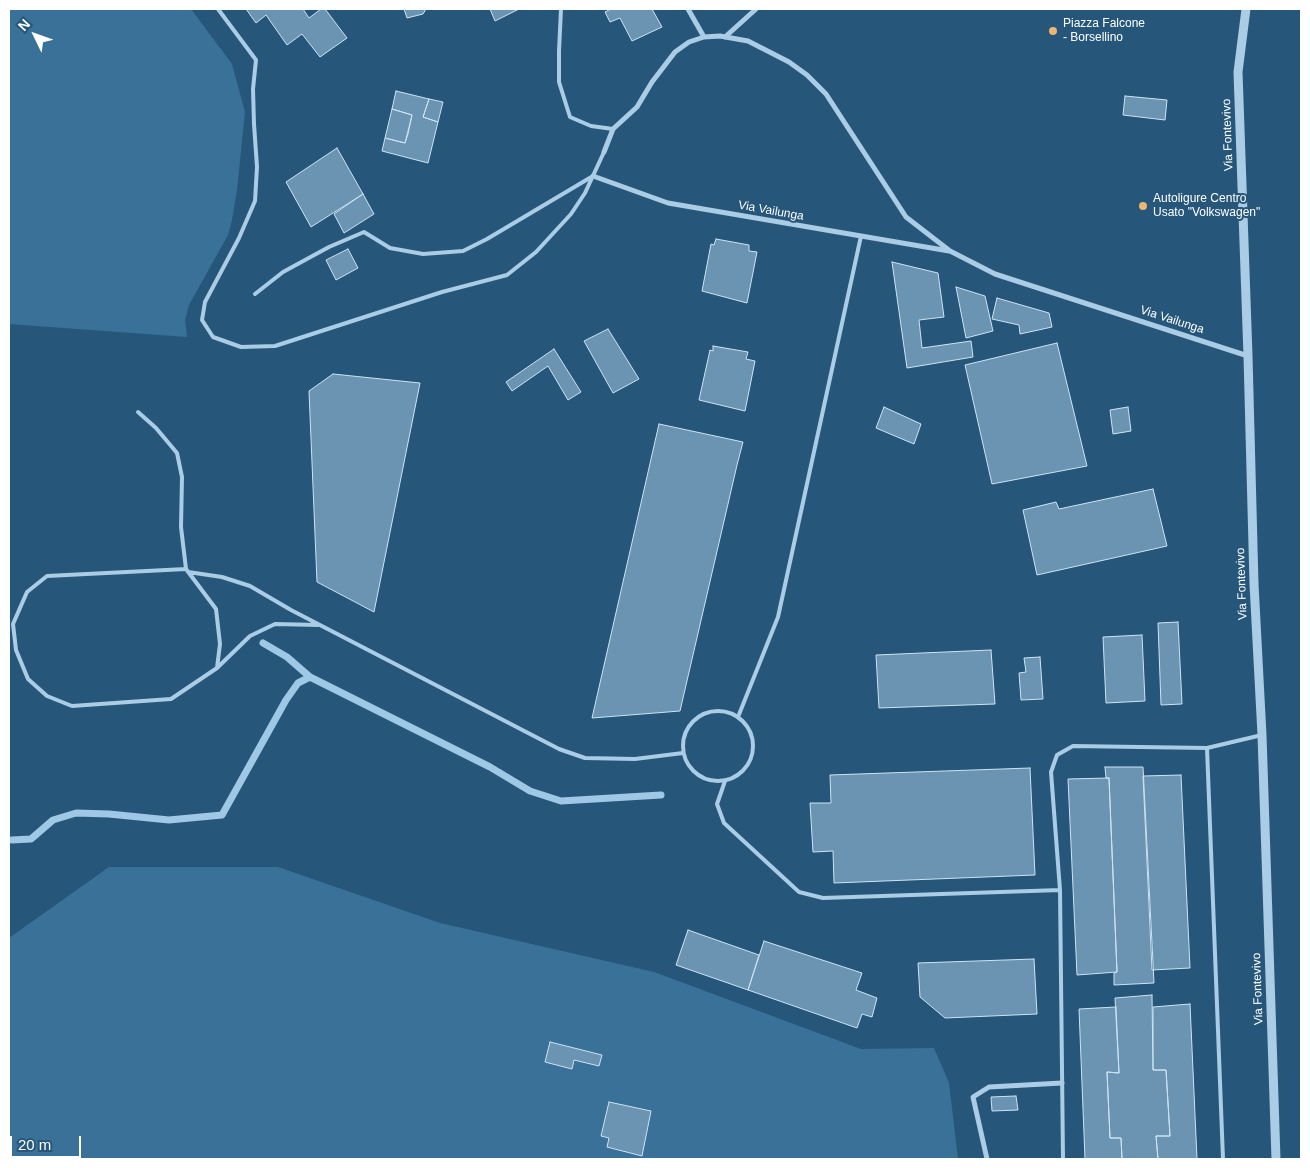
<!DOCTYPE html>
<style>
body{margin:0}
#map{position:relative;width:1310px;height:1168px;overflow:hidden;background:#26577b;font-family:Arial,sans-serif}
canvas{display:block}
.frame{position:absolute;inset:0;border:10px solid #fff;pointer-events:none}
.north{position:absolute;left:10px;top:10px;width:50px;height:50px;-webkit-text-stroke:4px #26577b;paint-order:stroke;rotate:312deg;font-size:14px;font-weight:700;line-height:20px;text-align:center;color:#fff}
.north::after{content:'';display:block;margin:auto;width:18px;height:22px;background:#fff;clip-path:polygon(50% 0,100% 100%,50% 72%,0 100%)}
.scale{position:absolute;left:10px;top:1136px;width:71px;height:22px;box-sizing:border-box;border:2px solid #fff;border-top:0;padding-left:6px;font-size:15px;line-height:18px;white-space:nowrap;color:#fff;-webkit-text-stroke:4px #26577b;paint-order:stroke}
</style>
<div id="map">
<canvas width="1310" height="1168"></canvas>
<div class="frame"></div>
<div class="north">N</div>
<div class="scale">20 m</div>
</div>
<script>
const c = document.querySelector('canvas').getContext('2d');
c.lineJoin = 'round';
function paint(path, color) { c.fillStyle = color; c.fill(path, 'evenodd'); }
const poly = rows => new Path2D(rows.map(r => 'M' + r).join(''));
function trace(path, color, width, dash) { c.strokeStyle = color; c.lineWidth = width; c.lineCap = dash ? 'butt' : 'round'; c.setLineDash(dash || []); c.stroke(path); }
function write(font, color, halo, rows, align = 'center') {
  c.font = font + ' Arial,sans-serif'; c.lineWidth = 4; c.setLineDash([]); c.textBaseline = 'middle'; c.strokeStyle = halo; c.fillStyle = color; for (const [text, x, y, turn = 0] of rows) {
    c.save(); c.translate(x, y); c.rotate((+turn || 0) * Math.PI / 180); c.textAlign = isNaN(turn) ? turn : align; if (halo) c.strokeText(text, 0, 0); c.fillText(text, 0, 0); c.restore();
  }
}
const green = poly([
 [9,9,191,9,232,64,245,112,237,190,232,220,228,235,189,305,185,320,187,337,9,324],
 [109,867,278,867,440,923,654,972,861,1049,934,1048,949,1083,958,1159,9,1159,9,938]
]);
const stream = poly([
 [263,643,287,657,310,677,490,767,530,791,561,801,661,795],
 [12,840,31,839,53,820,76,813,109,814,169,820,222,815,286,700,298,683,310,677]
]);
const building = poly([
 [246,9,303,9,309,18,321,9,325,9,347,38,320,57,302,34,287,45,266,15,256,23,246,9],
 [404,9,426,9,423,14,407,18,404,9],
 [490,9,519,9,495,21,490,9],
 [611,9,652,9,662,27,632,41,620,18,610,22,605,12,611,9],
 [396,91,429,99,423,117,438,122,428,163,382,151,385,138,405,143,408,134,412,115,392,109,396,91],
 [1125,96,1167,100,1165,120,1123,115,1125,96],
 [429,99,443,102,438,122,423,117,429,99],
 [392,109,412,115,405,143,385,138,392,109],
 [337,148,363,194,311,227,286,182,337,148],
 [363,194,374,214,344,233,334,214,363,194],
 [716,239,749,245,749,251,757,252,747,303,702,291,711,244,714,245,716,239],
 [348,249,358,268,336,280,326,260,348,249],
 [892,262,938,273,944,317,919,320,922,348,971,341,973,357,907,368,892,262],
 [956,287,985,296,993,331,966,338,956,287],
 [997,298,1049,313,1052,327,1020,334,1019,325,992,319,997,298],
 [608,329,639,379,613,393,584,341,608,329],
 [1057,343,1087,466,992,484,965,365,1057,343],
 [713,346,748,352,746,359,755,361,745,411,699,400,710,350,713,351,713,346],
 [554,349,581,392,568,400,548,366,512,391,506,382,554,349],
 [333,374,420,383,374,612,317,582,309,391,333,374],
 [884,407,921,424,914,444,876,428,884,407],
 [1128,407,1131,431,1113,434,1110,410,1128,407],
 [659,424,743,442,737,465,680,711,592,718,659,424],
 [1153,489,1167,546,1037,575,1023,510,1056,502,1059,509,1153,489],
 [1178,622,1182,704,1161,705,1158,623,1178,622],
 [1142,635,1145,701,1106,703,1103,637,1142,635],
 [991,650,995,704,879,708,876,655,991,650],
 [1040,657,1043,699,1021,700,1019,673,1026,672,1024,658,1040,657],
 [1105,767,1143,767,1154,983,1114,985,1114,973,1117,972,1109,778,1106,778,1105,767],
 [1030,768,1035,875,834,883,833,851,813,852,810,803,831,803,830,775,1030,768],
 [1181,775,1190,968,1152,970,1143,776,1181,775],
 [1109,778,1117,972,1077,975,1068,779,1109,778],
 [688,930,759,955,748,990,676,965,688,930],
 [764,941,862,973,856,990,877,998,872,1017,862,1014,857,1028,748,990,764,941],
 [1034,959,1037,1014,945,1018,920,997,918,963,1034,959],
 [1152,995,1153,1070,1166,1070,1170,1136,1156,1136,1158,1159,1122,1159,1121,1138,1110,1138,1107,1072,1119,1073,1115,998,1152,995],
 [1190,1004,1197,1159,1158,1159,1156,1136,1170,1136,1166,1070,1153,1070,1153,1007,1190,1004],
 [1116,1007,1119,1073,1107,1072,1110,1138,1121,1138,1122,1159,1085,1159,1079,1009,1116,1007],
 [550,1042,602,1055,599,1066,574,1060,572,1069,545,1062,550,1042],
 [1016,1096,1018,1110,992,1111,991,1097,1016,1096],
 [609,1102,651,1111,642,1156,607,1147,609,1138,601,1136,609,1102]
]);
const service = poly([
 [218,9,256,60,253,89,254,124,257,167,255,201,239,238,205,302,202,320,213,337,241,347,275,346,442,292,507,275,536,252,571,214,585,193,604,152],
 [561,9,559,51,559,82,570,117,591,126,613,129],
 [255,294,283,272,329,247,364,232,390,248,423,254,463,251,487,239,593,176],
 [138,412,156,428,177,453,182,477,181,527,186,569,216,609,220,644,217,668,171,699,72,706,47,696,28,679,16,650,13,624,27,592,47,576,186,569],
 [188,572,222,577,250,586,291,610,559,749,585,758,635,759,683,753],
 [217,668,250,636,275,624,318,625],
 '683 746a35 35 0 1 1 70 0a35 35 0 1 1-70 0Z',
 [738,717,778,617,861,236],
 [1207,748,1223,1159],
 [725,781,717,804,724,823,799,892,823,898,1060,890],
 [1063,1159,1060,890,1051,772,1057,755,1073,746,1207,748,1262,735]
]);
const minor = poly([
 [688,9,704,37],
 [725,37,756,9],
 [604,152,613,129,637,107,652,82,675,52,689,42,704,37,720,36,748,41,789,62,807,75,826,94,906,217,950,251,995,274,1248,356],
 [593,176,668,203,949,251],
 [987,1159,973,1097,989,1087,1062,1083]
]);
const tertiary = poly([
 [1246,9,1238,72,1248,356,1254,584,1262,735,1276,1159]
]);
const markers = [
 [1053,31,5,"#ecb770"],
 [1143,206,5,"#ecb770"]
];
const poiNames = [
 ["Piazza Falcone",1063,24],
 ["- Borsellino",1063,38],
 ["Autoligure Centro",1153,199],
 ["Usato \"Volkswagen\"",1153,213]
];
const streetNames = [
 ["Via Fontevivo",1228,135,-92],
 ["Via Vailunga",771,211,10],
 ["Via Vailunga",1172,320,18],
 ["Via Fontevivo",1242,584,-92],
 ["Via Fontevivo",1258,989,-92]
];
paint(green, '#3a7198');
trace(stream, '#9fc8e4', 7);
paint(building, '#6b94b2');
trace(building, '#cde3f3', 1);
trace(service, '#aacce4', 4);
trace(minor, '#aacce4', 5);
trace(tertiary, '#aacce4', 9);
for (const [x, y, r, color] of markers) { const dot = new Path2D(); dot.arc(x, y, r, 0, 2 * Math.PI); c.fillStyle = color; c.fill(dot); trace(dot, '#26577b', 2); }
write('12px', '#fff', '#26577b', poiNames, 'left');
write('12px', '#fff', '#26577b', streetNames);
</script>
